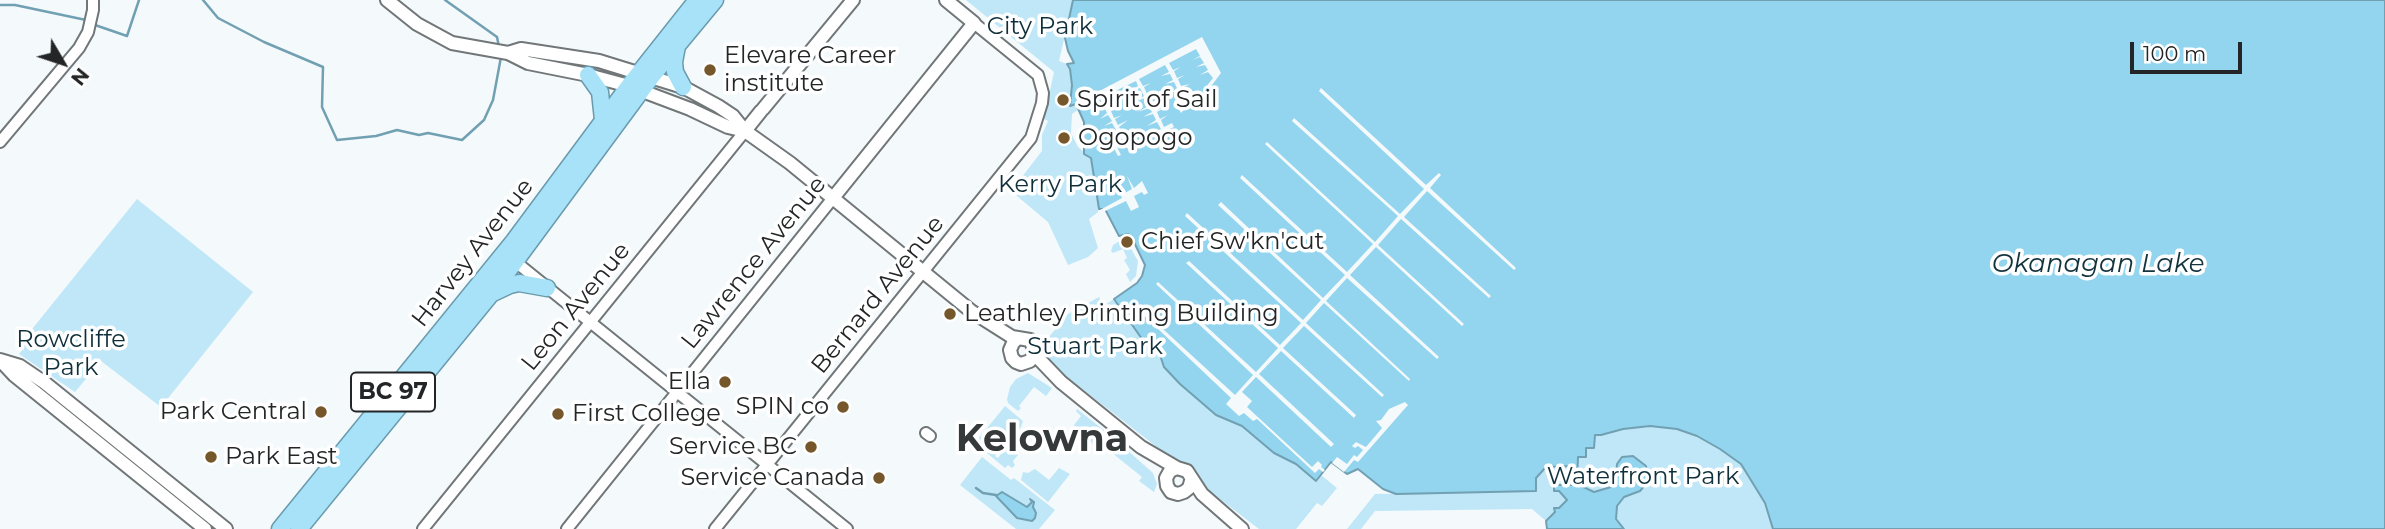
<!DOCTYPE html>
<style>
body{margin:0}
#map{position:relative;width:2385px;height:529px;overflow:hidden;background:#f4f9fc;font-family:Montserrat,sans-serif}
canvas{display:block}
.north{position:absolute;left:28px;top:28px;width:70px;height:70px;-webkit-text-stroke:5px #fff;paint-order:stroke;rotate:129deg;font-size:19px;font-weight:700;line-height:28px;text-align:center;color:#232526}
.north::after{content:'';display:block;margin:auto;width:24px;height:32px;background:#232526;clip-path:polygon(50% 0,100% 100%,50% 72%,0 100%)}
.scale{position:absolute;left:2130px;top:42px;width:112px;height:32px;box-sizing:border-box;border:4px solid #232526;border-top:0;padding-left:9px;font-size:21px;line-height:24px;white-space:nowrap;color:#232526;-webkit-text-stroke:5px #fff;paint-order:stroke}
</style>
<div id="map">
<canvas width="2385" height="529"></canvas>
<div class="north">N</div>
<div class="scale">100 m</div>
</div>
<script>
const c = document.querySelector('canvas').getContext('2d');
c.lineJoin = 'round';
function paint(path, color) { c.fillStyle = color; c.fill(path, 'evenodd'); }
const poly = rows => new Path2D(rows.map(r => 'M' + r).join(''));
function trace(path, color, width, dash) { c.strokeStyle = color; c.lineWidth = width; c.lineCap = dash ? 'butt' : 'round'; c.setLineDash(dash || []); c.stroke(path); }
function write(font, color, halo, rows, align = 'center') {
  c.font = font + ' Montserrat,sans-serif'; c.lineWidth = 7; c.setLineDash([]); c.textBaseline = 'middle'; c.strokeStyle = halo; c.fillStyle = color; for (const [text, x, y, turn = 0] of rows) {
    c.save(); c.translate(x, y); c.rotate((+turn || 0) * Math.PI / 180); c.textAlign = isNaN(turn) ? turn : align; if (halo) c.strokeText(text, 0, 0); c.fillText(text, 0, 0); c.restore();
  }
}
const green = poly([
 [966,0,1073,0,1059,61,1067,64,1070,69,1072,85,1070,105,1076,103,1079,109,1072,114,1071,133,1078,147,1091,158,1099,201,1098,212,1089,219,1098,248,1088,257,1068,265,1048,222,1011,191,1042,151,1042,135,1048,121,1044,119,1054,72],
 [137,199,253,292,161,407,101,361,75,392,19,354,23,349,20,344],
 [1118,242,1124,242,1130,247,1138,261,1136,276,1130,282,1126,274,1130,270,1124,260,1127,258,1123,249,1113,253,1111,251,1113,245],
 [1099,297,1103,306,1114,299,1142,339,1159,352,1164,367,1216,415,1242,426,1274,453,1296,464,1316,481,1321,475,1337,488,1322,506,1317,503,1296,529,1259,529,1199,483,1191,468,1176,462,1058,370,1053,369,1041,351,1043,344,1068,314],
 [1028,373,1052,388,1046,396,1034,387,1019,406,1021,408,1018,411,1008,403,1007,399,1010,387,1016,379],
 [1005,406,1023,421,1021,427,995,456,998,458,1016,435,1020,436,1010,449,1018,455,1013,461,1015,465,1012,468,1008,465,1005,468,975,443],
 [1077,409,1105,431,1094,445,1074,425,1081,416,1076,411],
 [1650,426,1677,429,1697,436,1720,449,1741,464,1765,503,1773,529,1547,529,1546,521,1532,509,1375,511,1361,529,1347,529,1375,494,1535,491,1536,478,1546,467,1578,466,1578,457,1594,435,1623,429],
 [1108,433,1153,473,1157,484,1154,492,1139,481,1142,477,1106,448,1102,452,1096,448],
 [982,457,1011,480,1014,478,1055,510,1039,529,1016,529,960,485],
 [1059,468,1070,474,1048,502,1021,480,1023,472,1028,473,1035,469,1049,480]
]);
const water = poly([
 [1073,0,2385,0,2385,529,1773,529,1765,503,1741,464,1720,449,1697,436,1677,429,1650,426,1623,429,1601,435,1595,435,1594,448,1586,448,1586,457,1578,457,1577,484,1594,492,1611,487,1616,476,1617,464,1622,457,1633,456,1646,466,1648,476,1645,485,1640,491,1624,497,1617,506,1616,519,1624,529,1547,529,1546,521,1555,512,1554,508,1559,508,1567,500,1559,491,1554,491,1554,485,1572,485,1573,466,1546,467,1536,478,1536,491,1396,494,1383,489,1358,469,1347,474,1331,462,1316,481,1296,464,1274,453,1242,426,1216,415,1180,384,1164,367,1159,352,1142,339,1114,299,1137,283,1142,276,1145,265,1131,236,1128,234,1119,236,1105,209,1099,209,1091,158,1084,154,1084,122,1076,104,1070,106,1072,85,1070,69,1067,64,1074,63,1068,51,1065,38,1073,0],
 [1002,492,1027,507,1032,502,1030,499,1034,502,1033,507,1036,513,1035,518,1032,521,1017,518,996,496,1002,492]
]);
const pier = poly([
 [1202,37,1221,73,1209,89,1206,87,1213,78,1208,72,1200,75,1208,70,1205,65,1196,67,1204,63,1200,57,1192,60,1200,56,1196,49,1169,63,1173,70,1181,67,1174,71,1177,78,1185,75,1178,79,1181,86,1190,84,1182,88,1185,95,1193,91,1195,97,1181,113,1174,101,1182,96,1178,90,1170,94,1177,88,1174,82,1165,84,1173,80,1170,74,1161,76,1169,72,1165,65,1139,79,1143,86,1151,83,1144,87,1147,94,1156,91,1148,96,1151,102,1159,99,1152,104,1156,110,1164,108,1157,112,1160,119,1168,115,1161,120,1164,127,1172,123,1174,127,1153,137,1151,134,1161,129,1157,122,1147,126,1156,120,1153,114,1143,117,1152,112,1150,108,1137,112,1149,106,1145,98,1132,103,1144,96,1140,88,1127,94,1127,92,1138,86,1136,81,1103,97,1106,102,1114,100,1107,104,1110,110,1118,107,1111,111,1114,118,1122,115,1115,119,1118,125,1128,120,1119,127,1123,134,1132,129,1140,145,1139,146,1132,134,1124,138,1131,150,1129,151,1122,139,1115,143,1121,155,1118,156,1107,136,1116,130,1112,123,1104,126,1112,121,1108,115,1100,119,1107,113,1104,107,1097,110,1103,105,1100,99,1093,102,1092,100,1078,107,1077,105,1090,98,1090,96],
 [1321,88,1426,185,1439,173,1441,175,1430,188,1516,268,1514,270,1427,191,1404,217,1491,296,1489,298,1401,219,1378,245,1464,324,1462,326,1376,247,1350,275,1439,357,1437,359,1347,278,1326,301,1410,379,1409,381,1324,303,1306,323,1384,395,1382,397,1304,326,1283,348,1356,415,1354,418,1281,351,1259,374,1334,444,1331,447,1256,377,1242,392,1252,401,1247,407,1312,467,1318,461,1322,465,1321,467,1325,470,1323,472,1319,469,1315,473,1257,419,1253,421,1244,413,1239,416,1226,404,1231,398,1138,310,1140,308,1235,395,1253,375,1156,284,1158,282,1256,372,1278,348,1186,263,1189,261,1280,345,1301,323,1185,216,1187,213,1303,320,1321,300,1218,205,1221,202,1323,298,1345,275,1240,178,1242,175,1347,272,1373,244,1265,144,1267,142,1375,242,1398,216,1292,121,1294,118,1400,214,1424,189,1319,91],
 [1127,176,1134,188,1142,181,1148,193,1144,195,1142,192,1134,196,1139,207,1131,211,1126,201,1101,213,1100,210,1122,198,1115,182,1123,194,1132,189],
 [1405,402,1408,405,1358,462,1354,460,1344,472,1332,463,1337,457,1347,464,1354,455,1357,457,1363,450,1358,446,1355,448,1352,446,1356,442,1366,447,1382,428,1376,421,1381,420,1389,409]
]);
const stream = poly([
 [203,0,218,18,264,42,323,67,322,107,337,140,376,136,397,130,419,135,428,133,462,140,484,120,493,100,501,57],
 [445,0,497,37,499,47],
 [0,5,15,5,86,20],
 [95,25,127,36,139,0],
 [976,488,983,493,996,495]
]);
const tertiary = poly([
 [0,142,79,48,88,32,93,10,93,0],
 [512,259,847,529],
 [926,433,930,436],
 [423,529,745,131],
 [567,529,833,198],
 [715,529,1031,138,1042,103,1043,93,1038,75,974,23]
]);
const secondary = poly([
 [387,0,417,24,452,43,508,53,528,63,588,75,629,86,690,109,728,127,745,131],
 [508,53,521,49,599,61,683,87,718,106,733,116,745,131,790,163,971,311,1012,337,1030,340,1039,359,1061,382,1141,447,1177,468,1187,471,1202,494,1242,529],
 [763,109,853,0],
 [745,131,761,111],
 [833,198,974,23,946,0],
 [1018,338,1013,343,1010,350,1012,358,1016,362,1021,364,1030,361,1036,351],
 [0,360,20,366,45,383,226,529],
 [0,360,14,375,205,529],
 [1177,468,1170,471,1166,478,1167,486,1171,492,1178,494,1184,492,1189,488,1191,481]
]);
const trunk = poly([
 [677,46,674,62,675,72,683,87],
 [588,75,600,92,603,120],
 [493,293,510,285,519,283,547,288],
 [280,529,514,241,629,86,697,0],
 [299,529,491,294,652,76,715,0]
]);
const markers = [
 [710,70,7,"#76572c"],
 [1063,100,7,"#76572c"],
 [1064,138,7,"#76572c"],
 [1127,242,7,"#76572c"],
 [950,314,7,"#76572c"],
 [725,382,7,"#76572c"],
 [843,407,7,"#76572c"],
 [321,412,7,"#76572c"],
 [558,414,7,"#76572c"],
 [811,447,7,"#76572c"],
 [211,457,7,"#76572c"],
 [879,478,7,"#76572c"]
];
const shields = [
 [393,392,84]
];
const shieldNames = [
 ["BC 97",393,392]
];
const parkNames = [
 ["City Park",1040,27],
 ["Kerry Park",1060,185],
 ["Rowcliffe",71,340],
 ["Park",71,368],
 ["Stuart Park",1095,347],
 ["Waterfront Park",1643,477]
];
const poiNames = [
 ["Elevare Career",724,56],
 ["institute",724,84],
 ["Spirit of Sail",1077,100],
 ["Ogopogo",1078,138],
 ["Chief Sw'kn'cut",1141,242],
 ["Leathley Printing Building",964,314],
 ["Ella",711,382,"right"],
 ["SPIN co",829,407,"right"],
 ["Park Central",307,412,"right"],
 ["First College",572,414],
 ["Service BC",797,447,"right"],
 ["Park East",225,457],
 ["Service Canada",865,478,"right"]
];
const streetNames = [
 ["Harvey Avenue",473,253,-52],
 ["Lawrence Avenue",754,263,-51],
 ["Bernard Avenue",878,295,-51],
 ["Leon Avenue",576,307,-51]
];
const waterNames = [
 ["Okanagan Lake",2098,264]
];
const townNames = [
 ["Kelowna",1042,440]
];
paint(green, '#bfe7f7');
paint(water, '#93d5ee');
trace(water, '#71a0b2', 2);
paint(pier, '#f4f9fc');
trace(stream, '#71a0b2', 2.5);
trace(tertiary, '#717678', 14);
trace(secondary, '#717678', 16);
trace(trunk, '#6a9bad', 19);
trace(tertiary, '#fff', 10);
trace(secondary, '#fff', 12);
trace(trunk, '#a7e2f8', 16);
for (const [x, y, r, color] of markers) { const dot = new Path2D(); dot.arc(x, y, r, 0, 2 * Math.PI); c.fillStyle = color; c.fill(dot); trace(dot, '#fff', 2.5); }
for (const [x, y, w] of shields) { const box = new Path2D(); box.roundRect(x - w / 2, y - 19.5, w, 39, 5); c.fillStyle = '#fff'; c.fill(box); trace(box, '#232526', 2); }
write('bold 23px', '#232526', null, shieldNames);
write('24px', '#0f2f3a', '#fff', parkNames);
write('24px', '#232526', '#fff', poiNames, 'left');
write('24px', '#232526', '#fff', streetNames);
write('italic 26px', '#13333e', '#fff', waterNames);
write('bold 38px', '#35393a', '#fff', townNames);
</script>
